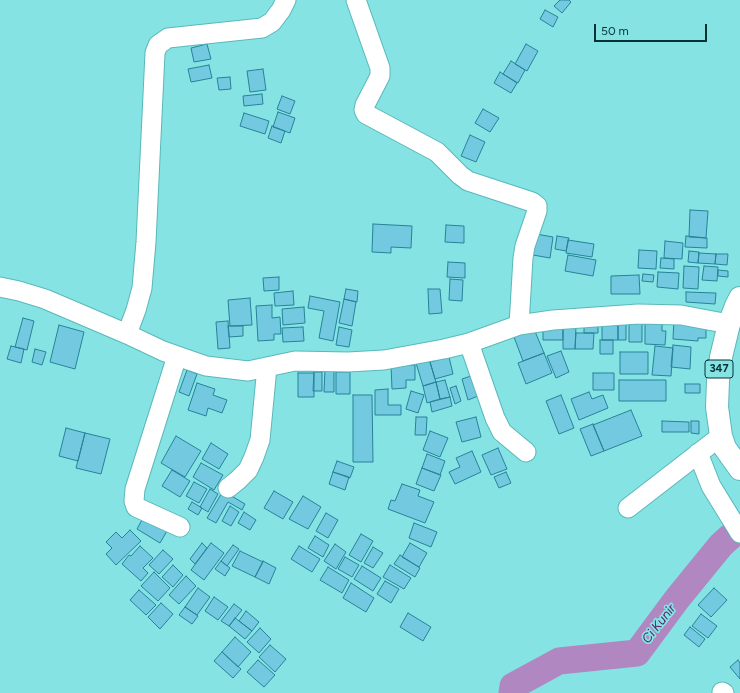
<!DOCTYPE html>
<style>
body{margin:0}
#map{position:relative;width:740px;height:693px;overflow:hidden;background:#85e3e4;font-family:Figtree,sans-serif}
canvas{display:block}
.scale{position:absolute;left:594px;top:24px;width:113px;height:18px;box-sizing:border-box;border:2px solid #073232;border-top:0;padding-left:5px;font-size:12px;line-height:14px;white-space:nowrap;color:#073232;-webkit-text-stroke:3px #85e3e4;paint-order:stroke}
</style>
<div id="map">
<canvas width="740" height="693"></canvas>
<div class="scale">50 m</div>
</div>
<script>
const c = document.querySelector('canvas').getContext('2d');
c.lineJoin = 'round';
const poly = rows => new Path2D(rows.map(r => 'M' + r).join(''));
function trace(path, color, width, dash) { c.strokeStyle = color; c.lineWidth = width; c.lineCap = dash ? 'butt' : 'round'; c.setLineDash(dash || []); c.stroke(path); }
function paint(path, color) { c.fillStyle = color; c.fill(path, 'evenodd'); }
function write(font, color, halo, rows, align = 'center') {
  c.font = font + ' Figtree,sans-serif'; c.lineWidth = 3.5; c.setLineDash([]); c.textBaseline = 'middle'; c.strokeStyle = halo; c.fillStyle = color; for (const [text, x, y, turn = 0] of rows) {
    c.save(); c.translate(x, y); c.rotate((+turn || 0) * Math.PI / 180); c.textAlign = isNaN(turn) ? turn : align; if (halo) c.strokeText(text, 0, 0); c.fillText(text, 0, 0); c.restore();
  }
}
const river = poly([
 [512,693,513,686,559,661,637,653,677,599,721,545,740,528]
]);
const building = poly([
 [560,0,569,0,571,2,562,13,554,6,560,0],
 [545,10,558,17,553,27,540,19,545,10],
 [207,44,211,59,194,62,191,48,207,44],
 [526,44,538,51,527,71,515,64,526,44],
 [511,61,525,70,518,83,503,74,511,61],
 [209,65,212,78,191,82,188,69,209,65],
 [263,69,266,90,250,92,247,71,263,69],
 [500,72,517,83,511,93,494,83,500,72],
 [230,77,231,89,219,90,217,78,230,77],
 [262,94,263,104,244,106,243,96,262,94],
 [282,96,295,101,290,114,277,109,282,96],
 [483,109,499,118,490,132,475,123,483,109],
 [278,112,295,118,290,133,273,127,278,112],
 [244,113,269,121,265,134,240,126,244,113],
 [272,126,285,131,281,143,268,138,272,126],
 [470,135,485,142,476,162,461,156,470,135],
 [690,210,708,211,706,238,689,237,690,210],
 [373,224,412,226,411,248,391,247,391,253,372,252,373,224],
 [446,225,464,226,464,243,445,242,446,225],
 [536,234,553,237,550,258,533,255,536,234],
 [557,236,569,238,566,251,555,249,557,236],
 [686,236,707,238,707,248,685,247,686,236],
 [568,240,594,244,592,257,566,253,568,240],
 [665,241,683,243,682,259,664,258,665,241],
 [639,250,657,251,656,269,638,268,639,250],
 [689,251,699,252,698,263,688,262,689,251],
 [699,253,716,254,715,264,698,263,699,253],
 [716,254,728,254,727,265,715,264,716,254],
 [568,255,596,260,593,276,565,271,568,255],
 [661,258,674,259,674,269,660,268,661,258],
 [448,262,465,263,465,278,447,277,448,262],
 [684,266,699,267,698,289,683,288,684,266],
 [704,266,718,267,717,281,702,280,704,266],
 [718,270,728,271,728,277,718,276,718,270],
 [658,272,679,273,678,289,657,287,658,272],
 [643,274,654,275,653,282,642,281,643,274],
 [639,275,640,294,611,294,611,276,639,275],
 [279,277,279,290,264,291,263,278,279,277],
 [450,279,463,280,462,301,449,300,450,279],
 [346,289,358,291,357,302,344,299,346,289],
 [428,289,440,289,442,313,429,314,428,289],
 [293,291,294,305,275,306,274,293,293,291],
 [686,292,716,293,715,304,686,302,686,292],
 [310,296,340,302,333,341,319,338,324,311,308,308,310,296],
 [250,298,252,325,230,326,228,300,250,298],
 [344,299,356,302,352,326,339,323,344,299],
 [272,305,272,318,280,317,281,334,274,334,274,340,258,341,256,306,272,305],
 [304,307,305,323,283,325,282,309,304,307],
 [629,317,642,317,642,342,629,342,629,317],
 [23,318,34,321,27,350,15,347,23,318],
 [645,319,662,319,662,331,666,331,665,345,645,344,645,319],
 [674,319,706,328,706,338,698,338,698,341,673,339,674,319],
 [228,321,230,348,218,349,216,322,228,321],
 [626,321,626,340,618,340,618,322,626,321],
 [584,323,598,323,598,333,584,333,584,323],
 [602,323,618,323,618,340,602,340,602,323],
 [59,325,84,332,75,369,50,362,59,325],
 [543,325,563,326,563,340,543,340,543,325],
 [228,326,243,326,243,336,229,337,228,326],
 [563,326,576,326,575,349,563,349,563,326],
 [303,327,304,341,283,342,282,328,303,327],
 [339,327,352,330,349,347,336,345,339,327],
 [534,329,544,353,523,361,514,337,534,329],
 [576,333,594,333,593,349,575,349,576,333],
 [600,340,613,340,613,354,600,354,600,340],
 [673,345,691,347,690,369,671,367,673,345],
 [11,346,24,349,21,363,7,359,11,346],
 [655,346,673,348,671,376,652,375,655,346],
 [35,349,46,352,42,365,32,362,35,349],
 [561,351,569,372,556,378,547,356,561,351],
 [620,352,648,352,648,374,620,374,620,352],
 [544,353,552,373,526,384,518,363,544,353],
 [449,357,453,374,435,379,430,362,449,357],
 [429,359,436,382,423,386,416,363,429,359],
 [391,365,415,365,415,380,406,380,406,388,392,389,391,365],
 [187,370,197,374,189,396,179,392,187,370],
 [325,370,334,370,334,392,324,392,325,370],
 [314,372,322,372,322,391,313,391,314,372],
 [336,372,350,372,350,394,336,394,336,372],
 [298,373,314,373,314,397,298,397,298,373],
 [593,373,614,373,614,390,593,390,593,373],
 [477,374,483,394,468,400,462,379,477,374],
 [445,380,450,397,440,399,436,382,445,380],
 [619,380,666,380,666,401,619,401,619,380],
 [436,382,440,399,427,403,423,386,436,382],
 [197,383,215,389,213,395,227,400,222,413,208,408,206,416,188,410,197,383],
 [685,384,700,384,700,393,685,393,685,384],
 [456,386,461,401,455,404,450,388,456,386],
 [388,389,388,405,401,405,401,415,375,415,375,390,388,389],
 [411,391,424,395,418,413,406,409,411,391],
 [589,392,592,399,603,395,608,408,579,420,571,399,589,392],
 [353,395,372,395,373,462,353,462,353,395],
 [561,395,574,428,559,434,546,401,561,395],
 [450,397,452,406,432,412,430,402,450,397],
 [631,410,642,436,604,451,593,425,631,410],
 [416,417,427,417,426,435,415,435,416,417],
 [476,417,481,437,462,442,456,422,476,417],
 [662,421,689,422,689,432,662,432,662,421],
 [691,421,699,421,699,434,691,433,691,421],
 [593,424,604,451,591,456,580,429,593,424],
 [66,428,85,433,78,461,59,456,66,428],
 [430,431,448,438,440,457,423,450,430,431],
 [85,433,110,439,101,474,76,468,85,433],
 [176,436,201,451,185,477,161,463,176,436],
 [211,443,228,454,219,469,202,459,211,443],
 [498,448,507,469,491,475,482,455,498,448],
 [472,451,481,472,455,484,449,472,460,467,456,458,472,451],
 [427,454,445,461,440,475,422,468,427,454],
 [337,461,354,467,350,478,333,472,337,461],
 [201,463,223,475,214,490,193,477,201,463],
 [422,468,441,475,434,491,416,484,422,468],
 [172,470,190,481,180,497,162,486,172,470],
 [333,472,349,477,345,490,329,484,333,472],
 [506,472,511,483,499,488,494,477,506,472],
 [194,482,207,489,199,503,186,496,194,482],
 [402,484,420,490,418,496,434,502,425,523,388,509,391,500,395,501,402,484],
 [210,489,218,494,208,512,200,507,210,489],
 [223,491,245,504,242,510,228,502,216,523,207,518,223,491],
 [274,491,293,502,283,519,264,508,274,491],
 [303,496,321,507,308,529,289,519,303,496],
 [192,502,202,508,198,515,188,509,192,502],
 [230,506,239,512,231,526,222,521,230,506],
 [244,512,256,520,250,530,238,523,244,512],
 [326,513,338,520,328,538,316,531,326,513],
 [144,516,167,531,160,543,137,529,144,516],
 [414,523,437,532,431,547,409,538,414,523],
 [130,530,141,541,116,565,106,554,112,548,106,542,116,532,122,538,130,530],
 [361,534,373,541,361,562,349,555,361,534],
 [315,536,329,545,323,557,308,548,315,536],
 [202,543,207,548,195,564,190,559,202,543],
 [211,543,224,553,204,580,191,570,211,543],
 [410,543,427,553,419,567,402,557,410,543],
 [335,544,346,552,336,569,324,561,335,544],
 [233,545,239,549,227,566,221,561,233,545],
 [140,546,153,558,143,568,148,573,141,581,122,564,129,555,131,556,140,546],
 [299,546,320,559,312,572,291,559,299,546],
 [373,547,383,553,373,568,364,563,373,547],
 [163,550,173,559,159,574,149,565,163,550],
 [240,551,263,562,255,577,232,566,240,551],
 [400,555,420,568,415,577,394,564,400,555],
 [345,557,359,565,352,577,338,569,345,557],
 [221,561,230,568,225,576,215,569,221,561],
 [263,561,276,568,269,584,255,577,263,561],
 [173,565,183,575,173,587,162,577,173,565],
 [390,565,411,578,404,589,383,577,390,565],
 [362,566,381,578,373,591,354,579,362,566],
 [328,567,349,580,342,593,320,580,328,567],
 [154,572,170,588,158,601,141,586,154,572],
 [186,576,196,586,179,604,169,595,186,576],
 [385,581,399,589,391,603,377,594,385,581],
 [351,583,374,598,366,612,343,598,351,583],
 [198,588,210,597,197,615,185,607,198,588],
 [714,588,727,600,711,617,698,605,714,588],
 [139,590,156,605,146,615,130,600,139,590],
 [214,597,228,607,218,620,205,611,214,597],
 [161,603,173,614,160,629,148,617,161,603],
 [234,604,242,610,229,626,221,621,234,604],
 [185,607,198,616,192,624,179,615,185,607],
 [246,611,259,622,252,631,239,621,246,611],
 [408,613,431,627,423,641,400,627,408,613],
 [701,614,717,626,708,638,692,626,701,614],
 [235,618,252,631,245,639,229,626,235,618],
 [690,627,705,639,699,647,684,635,690,627],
 [260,628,271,639,259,653,247,642,260,628],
 [235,637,251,652,238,667,222,652,235,637],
 [270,645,286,659,275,672,259,657,270,645],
 [222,652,241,669,233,678,214,661,222,652],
 [258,660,275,675,264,687,247,672,258,660],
 [738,660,740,663,740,679,730,667,738,660]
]);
const minor = poly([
 [356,0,380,68,380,76,365,105,364,110,366,114,437,152,460,175,468,181,532,202,537,206,537,211,525,246,523,258,519,325],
 [0,287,19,291,45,299,127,334,163,351,177,356,206,366,248,371,295,361,348,362,384,360,444,349,469,343,519,325,553,320,638,314,681,315,729,324],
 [127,334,136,310,142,288,146,242,155,53,158,45,168,38,262,28,272,22,281,10,286,0],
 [469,343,495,418,502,432,526,452],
 [177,356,135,489,134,501,136,507,180,527],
 [698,453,711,486,740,533],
 [228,488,238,480,248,470,254,457,260,440,267,367],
 [628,508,721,436],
 [722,692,724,693]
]);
const major = poly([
 [740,298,736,306,729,324,721,357,718,381,717,407,721,436,725,448,740,469]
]);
const shields = [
 [719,369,28]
];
const shieldNames = [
 ["347",719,369]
];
const waterNames = [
 ["Ci Kunir",659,624,-52]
];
trace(river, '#b187c1', 27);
paint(building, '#73cae0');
trace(building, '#258398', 1);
trace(minor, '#5ab8ba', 21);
trace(major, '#5ab8ba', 24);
trace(minor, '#fff', 19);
trace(major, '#fff', 22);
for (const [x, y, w] of shields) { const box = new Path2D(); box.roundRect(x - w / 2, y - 9, w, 18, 3); c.fillStyle = '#85e3e4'; c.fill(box); trace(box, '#073232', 1); }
write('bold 11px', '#073232', null, shieldNames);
write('italic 13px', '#58236a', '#85e3e4', waterNames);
</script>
